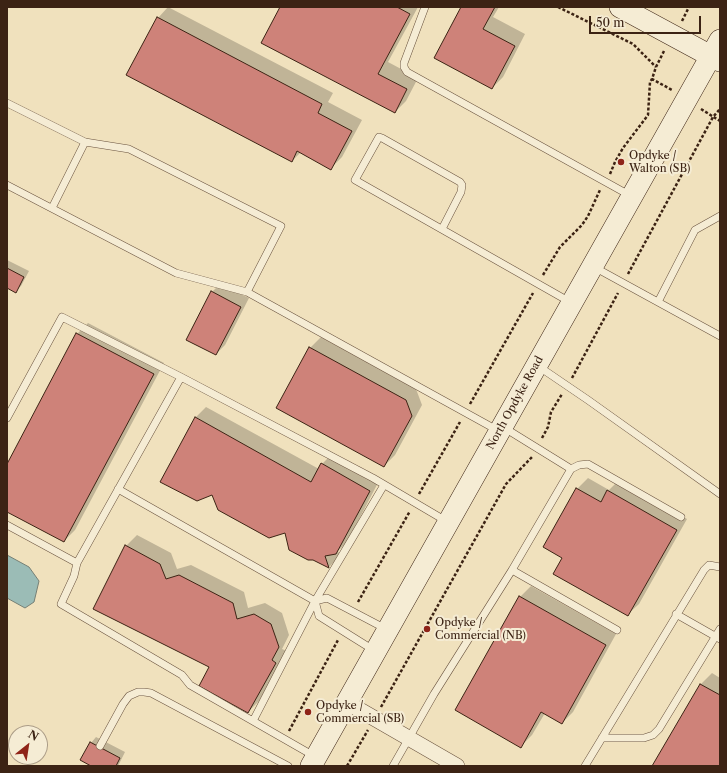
<!DOCTYPE html>
<style>
body{margin:0}
#map{position:relative;width:727px;height:773px;overflow:hidden;background:#f0e1bd;font-family:"Libre Caslon Text",serif}
canvas{display:block}
.frame{position:absolute;inset:0;border:8px solid #3c2314;pointer-events:none}
.north{position:absolute;left:8px;top:725px;width:40px;height:40px;box-sizing:border-box;background:#f5ecd4;border:1px solid #ab9c87;border-radius:50%;rotate:30deg;font-size:11px;font-weight:700;line-height:16px;text-align:center;color:#3c2314}
.north::after{content:'';display:block;margin:auto;width:14px;height:18px;background:#8f2418;clip-path:polygon(50% 0,100% 100%,50% 72%,0 100%)}
.scale{position:absolute;left:589px;top:16px;width:112px;height:18px;box-sizing:border-box;border:2px solid #3c2314;border-top:0;padding-left:5px;font-size:12px;line-height:14px;white-space:nowrap;color:#3c2314;-webkit-text-stroke:3px #f5ecd4;paint-order:stroke}
</style>
<div id="map">
<canvas width="727" height="773"></canvas>
<div class="frame"></div>
<div class="north">N</div>
<div class="scale">50 m</div>
</div>
<script>
const c = document.querySelector('canvas').getContext('2d');
c.lineJoin = 'round';
function paint(path, color) { c.fillStyle = color; c.fill(path, 'evenodd'); }
const poly = rows => new Path2D(rows.map(r => 'M' + r).join(''));
function trace(path, color, width, dash) { c.strokeStyle = color; c.lineWidth = width; c.lineCap = dash ? 'butt' : 'round'; c.setLineDash(dash || []); c.stroke(path); }
function write(font, color, halo, rows, align = 'center') {
  c.font = font + ' "Libre Caslon Text",serif'; c.lineWidth = 4; c.setLineDash([]); c.textBaseline = 'middle'; c.strokeStyle = halo; c.fillStyle = color; for (const [text, x, y, turn = 0] of rows) {
    c.save(); c.translate(x, y); c.rotate((+turn || 0) * Math.PI / 180); c.textAlign = isNaN(turn) ? turn : align; if (halo) c.strokeText(text, 0, 0); c.fillText(text, 0, 0); c.restore();
  }
}
const water = poly([
 [7,555,29,567,39,581,34,602,25,608,7,598,7,555]
]);
const shadow = poly([
 [168,7,333,93,328,102,362,120,342,157,331,168,301,152,292,161,158,18],
 [281,7,418,7,388,62,418,78,406,101,395,112],
 [462,7,499,7,493,17,525,34,503,77,492,88],
 [7,260,29,271,21,286,15,291,7,287],
 [220,284,249,298,225,345,216,354,212,292],
 [88,323,164,363,75,530,64,541,7,510,7,466,77,334],
 [321,337,416,389,422,405,395,455,384,466,310,348],
 [206,407,319,469,322,464,333,453,380,479,347,542,338,551,340,556,329,567,314,559,286,532,195,418],
 [588,478,609,490,619,480,687,519,639,604,627,615,563,558,577,489],
 [137,535,171,553,177,569,191,565,244,592,248,608,265,603,282,613,289,635,282,649,287,651,259,701,248,712,210,666,126,546],
 [531,586,616,634,573,712,562,723,545,713,532,735,521,746,520,597],
 [712,673,720,678,720,766,653,766,701,684],
 [96,737,125,752,118,766,93,766,91,743]
]);
const building = poly([
 [280,7,397,7,410,14,378,74,407,89,395,113,261,43,280,7],
 [461,7,495,7,483,29,515,46,492,89,434,58,461,7],
 [157,17,322,104,318,113,352,131,331,170,297,151,292,162,126,75,157,17],
 [7,268,24,277,16,293,7,288,7,268],
 [211,291,241,307,216,355,186,340,211,291],
 [76,333,154,374,64,542,7,512,7,464,76,333],
 [309,347,406,400,412,416,384,467,276,408,309,347],
 [195,417,311,482,321,463,370,491,336,554,325,556,329,568,313,560,308,560,289,550,285,533,269,538,218,510,212,495,197,501,160,482,195,417],
 [576,488,601,502,607,490,677,530,628,616,553,574,562,558,543,547,576,488],
 [125,545,160,564,166,579,179,575,233,603,237,619,254,614,271,624,279,647,272,660,276,663,248,713,199,686,209,667,93,609,125,545],
 [519,596,606,645,562,724,541,712,521,748,455,710,519,596],
 [700,684,720,695,720,766,652,766,700,684],
 [90,742,120,758,116,766,91,766,80,760,90,742]
]);
const path = poly([
 [558,7,633,44,656,67],
 [682,21,689,7],
 [664,51,656,67,652,79,672,90],
 [701,109,720,121],
 [610,174,615,162,623,148,648,115,650,82,652,79],
 [628,274,713,117,720,109],
 [543,275,560,247,582,225,588,216,600,190],
 [572,378,618,293],
 [470,404,533,293],
 [542,438,548,427,551,412,562,394],
 [419,494,460,422],
 [358,602,410,511],
 [381,707,506,484,532,457],
 [289,731,338,640],
 [347,766,368,730]
]);
const lane = poly([
 [425,7,404,63,404,67,407,72,631,196],
 [7,103,85,142,129,149,281,226,247,292],
 [7,185,176,273,247,292,497,430],
 [52,208,85,142],
 [442,229,461,192,462,185,460,182,382,138,379,137,355,180,570,302],
 [594,267,720,336],
 [658,302,695,230,720,216],
 [538,366,588,400,720,494],
 [7,418,62,317,181,377,373,478,446,521],
 [503,427,571,469],
 [118,489,315,601,327,598,386,629],
 [7,525,77,563,74,576,61,604,182,675,190,685,314,756],
 [77,563,181,377],
 [512,570,617,630],
 [315,601,319,616,375,651],
 [676,614,720,639],
 [253,721,315,601,384,485],
 [602,738,644,738,653,735,659,729,720,629],
 [100,746,123,704,129,696,138,692,144,692,151,693,288,766],
 [393,766,434,694,512,570,571,469,579,465,588,464,681,517],
 [585,766,704,570,709,565,720,567]
]);
const street = poly([
 [346,702,457,766]
]);
const secondary = poly([
 [620,7,720,61],
 [311,766,720,40]
]);
const markers = [
 [621,162,4,"#8f2418"],
 [427,629,4,"#8f2418"],
 [308,712,4,"#8f2418"]
];
const poiNames = [
 ["Opdyke /",629,156],
 ["Walton (SB)",629,169],
 ["Opdyke /",435,623],
 ["Commercial (NB)",435,636],
 ["Opdyke /",316,706],
 ["Commercial (SB)",316,719]
];
const streetNames = [
 ["North Opdyke Road",515,403,-61]
];
paint(water, '#9bbcb6');
trace(water, '#757f75', 1);
paint(shadow, '#0003');
paint(building, '#ce8279');
trace(building, '#3c2314', 1);
trace(lane, '#69523e', 8);
trace(street, '#69523e', 16);
trace(secondary, '#3c2314', 22);
trace(path, '#3c2314', 2.5, [3, 2]);
trace(lane, '#f5ecd4', 7);
trace(street, '#f5ecd4', 15);
trace(secondary, '#f5ecd4', 21);
for (const [x, y, r, color] of markers) { const dot = new Path2D(); dot.arc(x, y, r, 0, 2 * Math.PI); c.fillStyle = color; c.fill(dot); trace(dot, '#f5ecd4', 1.5); }
write('11px', '#3c2314', '#f5ecd4', poiNames, 'left');
write('11px', '#3c2314', '#f5ecd4', streetNames);
</script>
